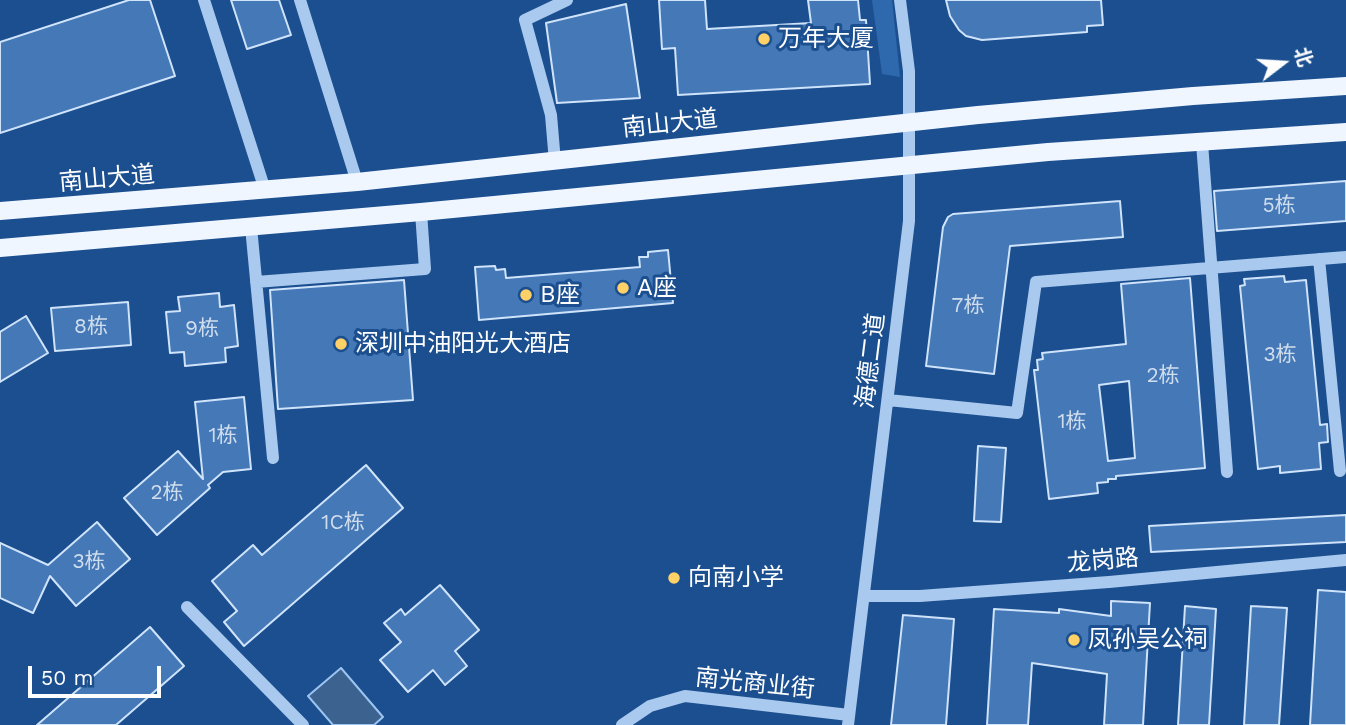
<!DOCTYPE html>
<meta charset="utf-8">
<style>
body{margin:0}
#map{position:relative;width:1346px;height:725px;overflow:hidden;background:#1b4f8f;font-family:"Work Sans","Noto Sans SC",sans-serif}
canvas{display:block}
.north{position:absolute;left:1248px;top:28px;width:70px;height:70px;-webkit-text-stroke:5px #1b4f8f;paint-order:stroke;rotate:73deg;font-size:19px;font-weight:700;line-height:28px;text-align:center;color:#fff}
.north::after{content:'';display:block;margin:auto;width:24px;height:32px;background:#fff;clip-path:polygon(50% 0,100% 100%,50% 72%,0 100%)}
.scale{position:absolute;left:28px;top:666px;width:133px;height:32px;box-sizing:border-box;border:4px solid #fff;border-top:0;padding-left:9px;font-size:21px;line-height:24px;white-space:nowrap;color:#fff;-webkit-text-stroke:5px #1b4f8f;paint-order:stroke}
</style>
<div id="map">
<canvas width="1346" height="725"></canvas>
<div class="north">北</div>
<div class="scale">50 m</div>
</div>
<script>
const c = document.querySelector('canvas').getContext('2d');
c.lineJoin = 'round';
function paint(path, color) { c.fillStyle = color; c.fill(path, 'evenodd'); }
const poly = rows => new Path2D(rows.map(r => 'M' + r).join(''));
function trace(path, color, width, dash) { c.strokeStyle = color; c.lineWidth = width; c.lineCap = dash ? 'butt' : 'round'; c.setLineDash(dash || []); c.stroke(path); }
function write(font, color, halo, rows, align = 'center') {
  c.font = font + ' "Work Sans","Noto Sans SC",sans-serif'; c.lineWidth = 6; c.setLineDash([]); c.textBaseline = 'middle'; c.strokeStyle = halo; c.fillStyle = color; for (const [text, x, y, turn = 0] of rows) {
    c.save(); c.translate(x, y); c.rotate((+turn || 0) * Math.PI / 180); c.textAlign = isNaN(turn) ? turn : align; if (halo) c.strokeText(text, 0, 0); c.fillText(text, 0, 0); c.restore();
  }
}
const green = poly([
 [872,0,892,0,900,77,882,74]
]);
const water = poly([
 [341,668,383,717,374,725,333,725,308,696,341,668]
]);
const building = poly([
 [129,0,150,0,175,76,0,133,0,42,129,0],
 [231,0,279,0,291,35,247,49,231,0],
 [659,0,705,0,707,29,811,23,808,0,858,0,860,20,866,20,870,84,678,95,675,48,662,49,659,0],
 [946,0,1101,0,1103,25,1087,26,1087,32,982,40,966,36,959,30,950,16,946,0],
 [626,4,640,98,557,103,546,23,626,4],
 [1346,181,1346,221,1217,231,1214,191,1346,181],
 [1120,201,1123,237,1010,246,994,374,926,366,943,227,948,217,953,214,1120,201],
 [668,250,673,303,479,320,475,267,495,266,496,270,505,269,506,278,640,267,639,257,648,257,648,252,668,250],
 [1284,276,1285,282,1306,280,1320,425,1327,424,1328,442,1319,443,1321,469,1280,473,1280,466,1258,469,1240,286,1245,285,1244,279,1284,276],
 [1190,278,1205,468,1116,476,1116,479,1108,479,1108,482,1097,483,1098,493,1049,499,1034,370,1038,370,1037,360,1043,359,1042,353,1126,344,1121,284,1190,278],
 [1129,381,1135,458,1108,461,1099,385,1129,381],
 [404,280,413,400,278,409,270,290,404,280],
 [219,293,220,307,234,305,238,346,225,348,226,362,185,366,184,352,170,353,166,312,180,311,178,297,219,293],
 [128,302,131,345,55,351,51,308,128,302],
 [26,316,48,353,0,382,0,332,26,316],
 [244,397,251,469,223,472,208,485,210,488,157,535,124,498,178,451,203,479,195,402,244,397],
 [978,446,1006,448,1001,522,974,521,978,446],
 [366,465,403,508,244,646,224,622,237,611,212,581,253,545,262,555,366,465],
 [1346,515,1346,542,1151,552,1149,526,1346,515],
 [97,522,130,559,76,606,50,576,33,613,0,598,0,543,48,565,97,522],
 [440,585,479,630,455,651,467,666,445,685,433,670,408,692,380,660,401,642,384,623,401,609,405,615,440,585],
 [1318,590,1346,592,1346,725,1310,725,1318,590],
 [1111,601,1150,603,1143,725,1104,725,1107,674,1032,663,1028,725,987,725,994,609,1059,613,1059,609,1111,616,1111,601],
 [1185,606,1216,609,1209,725,1178,725,1185,606],
 [1251,606,1287,608,1279,725,1244,725,1251,606],
 [903,615,954,619,946,725,891,725,903,615],
 [150,627,184,666,116,725,37,725,150,627]
]);
const minor = poly([
 [204,0,265,190],
 [300,0,357,182],
 [1202,143,1227,472],
 [555,162,551,115,525,20,567,0],
 [251,227,273,458],
 [1319,259,1340,471],
 [256,282,425,269,421,212],
 [888,400,1017,413,1036,282,1346,257],
 [864,596,920,596,1109,582,1346,560],
 [187,607,303,725],
 [622,725,650,706,685,696,849,715],
 [848,725,909,221,909,71,900,0]
]);
const major = poly([
 [0,211,357,182,978,115,1193,96,1346,86],
 [0,248,421,212,1048,152,1346,132]
]);
const markers = [
 [764,39,7,"#ffd166"],
 [623,288,7,"#ffd166"],
 [526,295,7,"#ffd166"],
 [341,344,7,"#ffd166"],
 [674,578,7,"#ffd166"],
 [1074,640,7,"#ffd166"]
];
const numberNames = [
 ["5栋",1279,206],
 ["7栋",968,306],
 ["8栋",91,327],
 ["9栋",202,329],
 ["3栋",1280,355],
 ["2栋",1163,376],
 ["1栋",1072,422],
 ["1栋",223,436],
 ["2栋",167,493],
 ["1C栋",343,523],
 ["3栋",89,562]
];
const poiNames = [
 ["万年大厦",778,39],
 ["A座",637,288],
 ["B座",540,295],
 ["深圳中油阳光大酒店",355,344],
 ["向南小学",688,578],
 ["凤孙吴公祠",1088,640]
];
const streetNames = [
 ["南山大道",670,124,-6],
 ["南山大道",107,179,-5],
 ["海德二道",871,361,-83],
 ["龙岗路",1103,561,-5],
 ["南光商业街",755,684,6]
];
paint(green, '#2e69ad');
paint(water, '#3c6290');
trace(water, '#9cc4f0', 2);
paint(building, '#4478b7');
trace(building, '#cfe3fa', 2);
trace(minor, '#a9c9ee', 12);
trace(major, '#f0f6ff', 18);
for (const [x, y, r, color] of markers) { const dot = new Path2D(); dot.arc(x, y, r, 0, 2 * Math.PI); c.fillStyle = color; c.fill(dot); trace(dot, '#1b4f8f', 2.5); }
write('21px', '#d0dded', null, numberNames);
write('24px', '#fff', '#1b4f8f', poiNames, 'left');
write('24px', '#fff', '#1b4f8f', streetNames);
</script>
